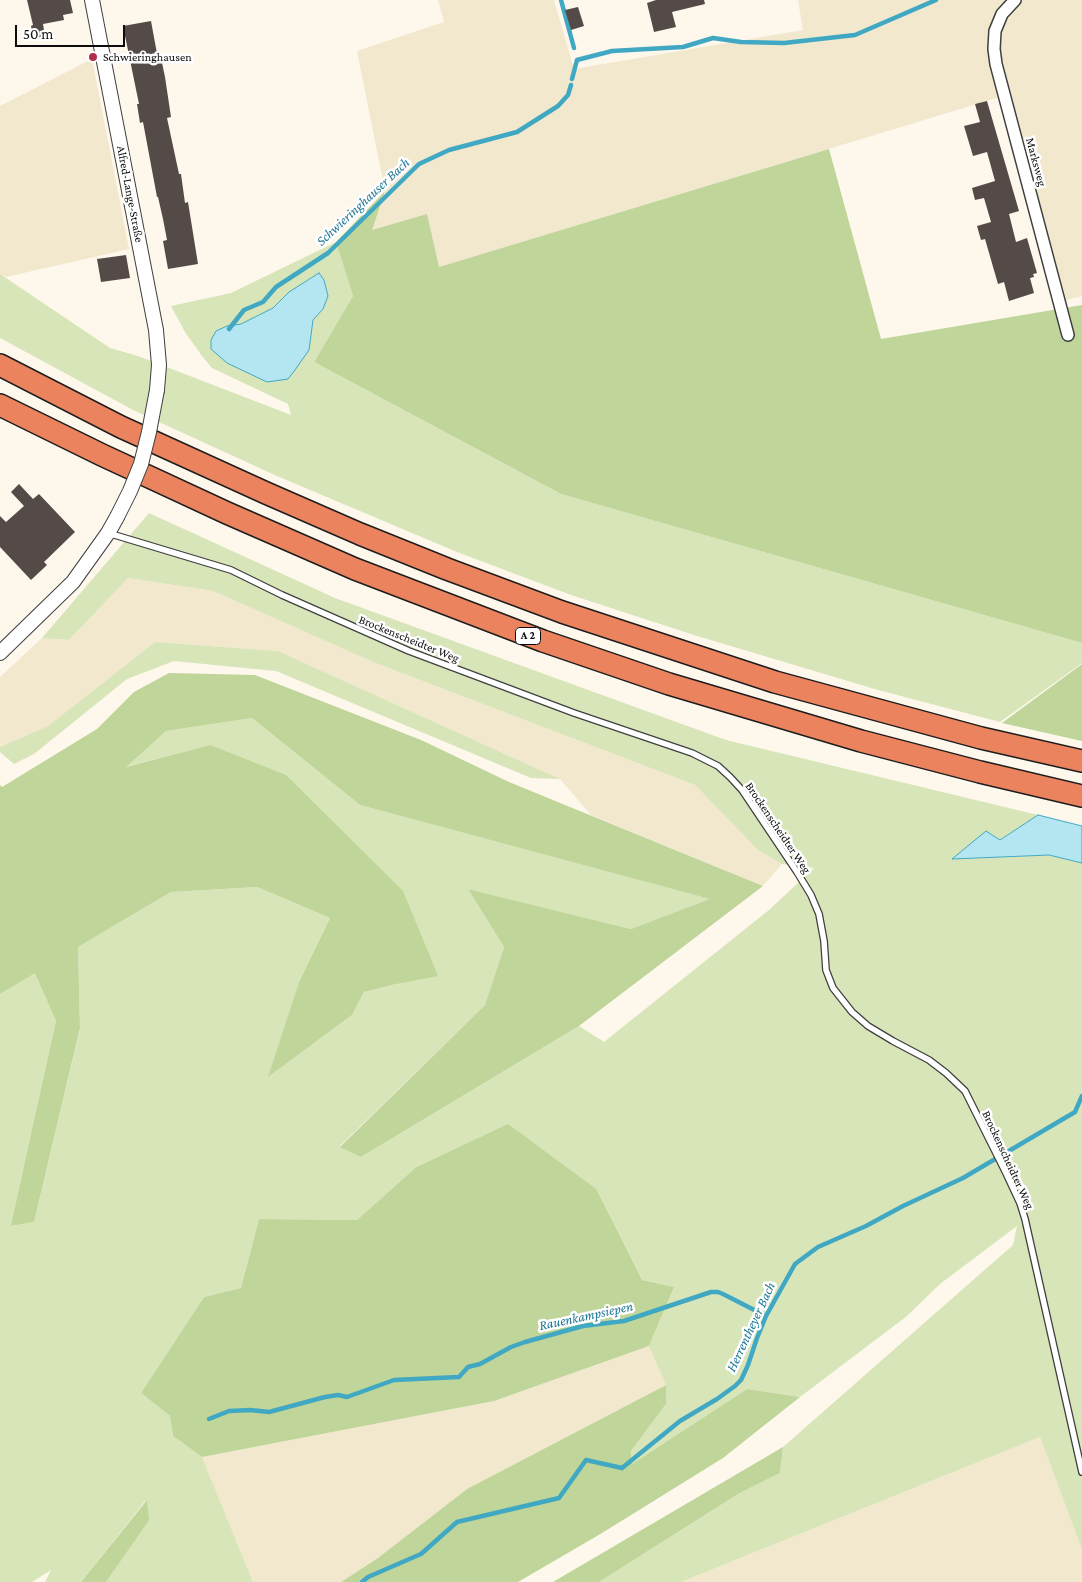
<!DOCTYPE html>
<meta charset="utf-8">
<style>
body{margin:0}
#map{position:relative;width:1082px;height:1582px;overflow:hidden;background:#fef7ec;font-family:"Crimson Pro",serif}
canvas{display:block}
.scale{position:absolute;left:15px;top:25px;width:110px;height:22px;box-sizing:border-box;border:2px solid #0c0c0c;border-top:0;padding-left:6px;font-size:15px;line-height:18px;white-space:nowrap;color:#0c0c0c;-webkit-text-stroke:4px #fff;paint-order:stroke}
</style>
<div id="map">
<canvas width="1082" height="1582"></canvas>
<div class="scale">50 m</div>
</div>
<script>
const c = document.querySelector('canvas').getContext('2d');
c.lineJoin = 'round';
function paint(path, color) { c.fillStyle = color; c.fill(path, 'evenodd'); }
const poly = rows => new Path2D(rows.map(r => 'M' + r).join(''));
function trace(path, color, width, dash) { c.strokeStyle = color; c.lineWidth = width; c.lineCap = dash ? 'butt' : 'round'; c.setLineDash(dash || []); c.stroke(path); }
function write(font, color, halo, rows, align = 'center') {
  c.font = font + ' "Crimson Pro",serif'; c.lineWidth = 5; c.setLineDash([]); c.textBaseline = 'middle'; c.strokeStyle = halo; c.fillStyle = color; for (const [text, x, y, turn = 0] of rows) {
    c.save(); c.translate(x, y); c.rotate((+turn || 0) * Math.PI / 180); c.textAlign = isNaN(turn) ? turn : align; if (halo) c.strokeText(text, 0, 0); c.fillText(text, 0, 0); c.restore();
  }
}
const farmland = poly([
 [438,0,554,0,574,69,803,30,798,0,1082,0,1082,296,1063,301,1010,94,439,267,371,230,385,191,357,51,444,22],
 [92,59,129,249,6,277,0,274,0,106],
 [128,578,213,591,373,662,695,785,758,850,782,864,763,886,591,815,560,779,278,651,155,642,48,726,0,747,0,677,42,638,69,640],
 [649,1346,666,1385,467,1489,378,1558,341,1582,253,1582,202,1457,494,1401],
 [1040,1437,1082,1550,1082,1582,681,1582]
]);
const green = poly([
 [336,242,353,296,314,362,561,494,1082,643,1082,663,1000,722,878,690,694,635,571,595,457,552,277,476,133,410,0,338,0,274,110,348,138,356,291,415,288,404,212,368,202,356,185,332,171,306,231,293],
 [149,513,335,598,726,740,1038,815,1000,840,953,859,1049,855,1082,863,1082,1550,1040,1437,681,1582,599,1582,738,1494,780,1473,783,1447,1013,1245,1017,1226,940,1284,907,1316,800,1397,747,1389,632,1464,631,1451,666,1404,666,1385,649,1346,674,1287,642,1280,595,1189,415,1168,357,1220,259,1219,241,1288,204,1297,141,1393,170,1416,173,1436,202,1457,253,1582,106,1582,148,1520,146,1500,81,1582,45,1582,51,1570,32,1582,0,1582,0,994,35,972,56,1021,12,1226,34,1222,80,1029,78,947,171,892,257,887,330,918,299,982,269,1076,352,1015,364,992,396,984,210,745,125,767,166,731,252,718,360,805,711,899,631,929,468,889,504,947,485,1005,340,1146,361,1157,579,1026,604,1042,769,910,814,868,782,864,758,850,695,785,373,662,213,591,128,578,69,640,42,638],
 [155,642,278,651,560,779,531,778,276,671,174,661,127,679,34,754,14,764,0,752,0,747,48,726]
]);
const forest = poly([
 [829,149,881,339,1082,305,1082,643,561,494,314,362,353,296,336,242,385,191,372,230,427,214,439,267],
 [1082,664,1082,741,1002,723],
 [169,673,255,675,421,740,509,782,763,886,579,1026,361,1157,340,1147,485,1005,504,947,468,889,631,929,710,899,360,805,252,718,166,731,126,767,210,745,286,775,403,891,438,976,396,984,364,992,352,1015,268,1077,299,982,330,918,257,887,171,892,78,947,80,1028,34,1222,11,1226,56,1021,35,973,0,994,0,785,2,787,97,729,134,692],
 [508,1124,596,1189,642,1280,674,1287,649,1346,494,1401,202,1457,173,1436,170,1416,141,1393,204,1297,241,1288,259,1219,357,1220,415,1168],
 [666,1385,666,1404,631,1451,632,1464,747,1389,800,1397,723,1458,602,1533,518,1582,341,1582,378,1558,467,1489],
 [783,1447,780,1473,738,1494,599,1582,553,1582],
 [147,1500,149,1520,106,1582,81,1582]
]);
const water = poly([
 [319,273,324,280,328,296,323,309,313,320,309,350,295,370,288,379,267,382,227,363,211,349,211,340,216,331,227,326,241,324,273,308,289,292,319,273],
 [1038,815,1082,826,1082,863,1049,855,952,859,986,831,1000,840,1038,815]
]);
const stream = poly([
 [561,0,574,48],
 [572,79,577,60,612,51,683,47,713,38,741,42,784,43,855,35,936,0],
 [229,329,244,310,263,302,276,287,328,253,419,164,449,150,517,132,558,106,568,95,571,85],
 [209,1419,229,1411,250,1410,269,1412,325,1397,338,1395,347,1397,394,1380,459,1377,468,1367,480,1364,511,1347,525,1342,583,1326,624,1321,711,1292,718,1292,723,1294,766,1316],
 [362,1582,368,1577,421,1554,457,1522,559,1498,586,1460,622,1468,680,1421,717,1399,735,1386,741,1380,748,1365,757,1338,766,1316,795,1264,818,1247,866,1226,903,1206,963,1178,1075,1112,1082,1096]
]);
const building = poly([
 [27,0,70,0,73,13,63,15,64,20,43,24,45,36,34,39,31,26,33,25],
 [656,0,704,0,705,4,672,12,676,27,654,32,647,3],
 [578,7,584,26,571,30,565,10],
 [151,21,158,59,161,58,165,77,171,117,167,118,179,174,181,174,185,203,188,202,198,264,168,269,163,241,167,240,163,219,158,197,157,197,143,122,140,123,137,104,139,104,123,26],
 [987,101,1019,211,1009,214,1016,242,1027,238,1037,273,1033,274,1034,277,1030,278,1034,293,1009,301,1004,282,998,284,985,239,981,240,977,226,991,222,984,198,975,200,972,188,995,181,987,152,973,156,964,126,980,122,975,104],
 [126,255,130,278,101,282,97,259],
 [19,484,33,499,39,494,75,532,44,562,47,565,31,580,0,547,0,516,6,522,24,506,11,492]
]);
const service = poly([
 [108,533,231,570,282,595,409,651,574,713,692,753,718,766,730,777,742,790,797,872,811,895,819,914,824,941,826,970,833,988,852,1012,868,1026,893,1041,929,1060,946,1073,965,1091,1006,1173,1020,1203,1025,1219,1082,1472]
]);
const minor = poly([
 [1015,0,1002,14,995,31,994,49,996,64,1068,335]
]);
const tertiary = poly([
 [92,0,156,330,159,365,157,390],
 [0,653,73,582,108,533,117,517]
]);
const motorway = poly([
 [0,365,121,427,266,493,360,534,447,569,562,612,775,682,981,738,1082,761],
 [0,405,102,455,227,513,355,569,543,641,669,684,861,741,980,772,1082,796]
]);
const tertiaryBridge = poly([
 [117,517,130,491,141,464,149,432,157,390]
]);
const markers = [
 [93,57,5,"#b22e4d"]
];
const shields = [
 [528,636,25]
];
const shieldNames = [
 ["A 2",528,636]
];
const poiNames = [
 ["Schwieringhausen",103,57]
];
const streetNames = [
 ["Marksweg",1036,162,75],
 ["Alfred-Lange-Straße",130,194,79],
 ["Brockenscheidter Weg",409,639,22],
 ["Brockenscheidter Weg",778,828,56],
 ["Brockenscheidter Weg",1008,1160,65]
];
const waterNames = [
 ["Schwieringhauser Bach",363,202,-43],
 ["Rauenkampsiepen",586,1316,-12],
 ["Herrentheyer Bach",751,1327,-65]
];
paint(farmland, '#f2e8ce');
paint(green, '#d8e5b8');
paint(forest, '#bfd599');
paint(water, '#b4e6f1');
trace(water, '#40a8c3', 1);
trace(stream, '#40a8c3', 4.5);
paint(building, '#544b49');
trace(service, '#3f3f3f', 8);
trace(minor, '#3f3f3f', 14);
trace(tertiary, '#3f3f3f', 16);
trace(motorway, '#1d1d1d', 24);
trace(service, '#fff', 5.5);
trace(minor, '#fff', 11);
trace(tertiary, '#fff', 14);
trace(motorway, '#ea835e', 21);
trace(tertiaryBridge, '#3f3f3f', 16, []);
trace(tertiaryBridge, '#fff', 14);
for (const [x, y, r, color] of markers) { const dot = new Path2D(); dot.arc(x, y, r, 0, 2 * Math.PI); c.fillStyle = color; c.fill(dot); trace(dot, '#fff', 2); }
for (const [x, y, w] of shields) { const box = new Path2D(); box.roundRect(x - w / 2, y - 8.5, w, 17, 4); c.fillStyle = '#fff'; c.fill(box); trace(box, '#0c0c0c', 1); }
write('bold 11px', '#0c0c0c', null, shieldNames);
write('12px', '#0c0c0c', '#fff', poiNames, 'left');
write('12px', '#0c0c0c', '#fff', streetNames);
write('italic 14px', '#1e7794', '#fff', waterNames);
</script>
